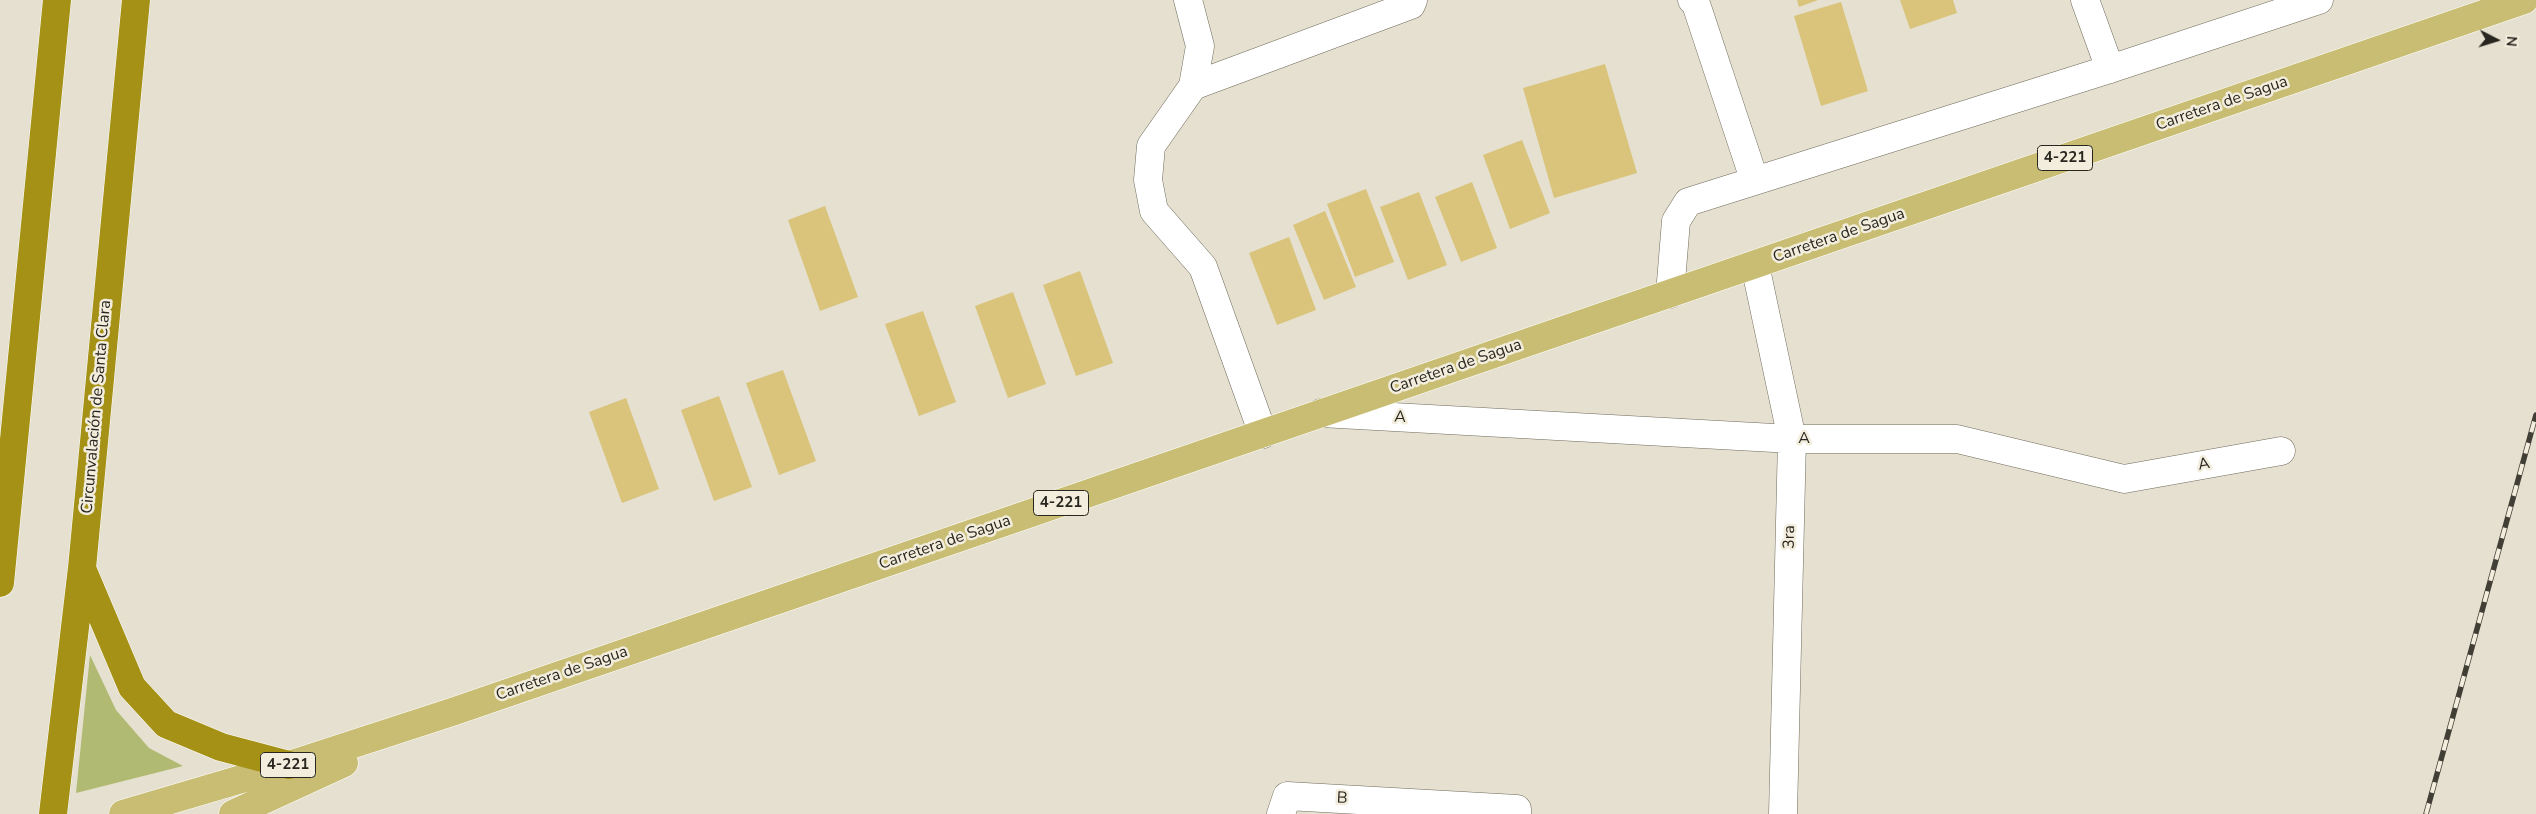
<!DOCTYPE html>
<meta charset="utf-8">
<style>
body{margin:0}
#map{position:relative;width:2536px;height:814px;overflow:hidden;background:#e5e0cf;font-family:"Nunito Sans",sans-serif}
canvas{display:block}
.north{position:absolute;left:2471px;top:15px;width:50px;height:50px;-webkit-text-stroke:4px #f2eddc;paint-order:stroke;rotate:95deg;font-size:14px;font-weight:700;line-height:20px;text-align:center;color:#28261f}
.north::after{content:'';display:block;margin:auto;width:18px;height:22px;background:#28261f;clip-path:polygon(50% 0,100% 100%,50% 72%,0 100%)}
</style>
<div id="map">
<canvas width="2536" height="814"></canvas>
<div class="north">N</div>
</div>
<script>
const c = document.querySelector('canvas').getContext('2d');
c.lineJoin = 'round';
function paint(path, color) { c.fillStyle = color; c.fill(path, 'evenodd'); }
const poly = rows => new Path2D(rows.map(r => 'M' + r).join(''));
function trace(path, color, width, dash) { c.strokeStyle = color; c.lineWidth = width; c.lineCap = dash ? 'butt' : 'round'; c.setLineDash(dash || []); c.stroke(path); }
function write(font, color, halo, rows, align = 'center') {
  c.font = font + ' "Nunito Sans",sans-serif'; c.lineWidth = 5; c.setLineDash([]); c.textBaseline = 'middle'; c.strokeStyle = halo; c.fillStyle = color; for (const [text, x, y, turn = 0] of rows) {
    c.save(); c.translate(x, y); c.rotate((+turn || 0) * Math.PI / 180); c.textAlign = isNaN(turn) ? turn : align; if (halo) c.strokeText(text, 0, 0); c.fillText(text, 0, 0); c.restore();
  }
}
const green = poly([
 [90,655,116,710,149,748,183,766,76,793]
]);
const building = poly([
 [1797,0,1818,0,1799,7],
 [1900,0,1953,0,1957,13,1910,29],
 [1841,2,1868,91,1821,106,1794,16],
 [1605,64,1637,173,1554,198,1523,88],
 [1522,140,1550,213,1510,229,1483,155],
 [1472,182,1497,248,1461,262,1435,197],
 [1366,189,1394,262,1355,277,1327,204],
 [1419,192,1447,265,1408,280,1380,207],
 [825,206,858,297,820,311,788,220],
 [1325,211,1356,287,1324,300,1293,225],
 [1289,237,1316,310,1277,325,1249,253],
 [1080,271,1113,363,1076,376,1043,285],
 [1013,292,1046,384,1008,398,975,306],
 [923,311,956,402,919,416,885,324],
 [783,370,816,461,779,475,746,383],
 [719,396,752,487,714,501,681,410],
 [626,398,659,489,622,503,589,412]
]);
const minor = poly([
 [1188,0,1200,46,1193,86,1151,146,1148,180,1154,211,1203,267,1263,434],
 [1692,0,1695,1,1754,179],
 [2085,0,2110,69],
 [1193,86,1411,5,1413,0],
 [1755,265,1792,439,1783,814],
 [1670,294,1676,221,1688,202,2110,69,2319,0],
 [1321,413,1792,439,1957,439,2124,479,2281,451],
 [1281,814,1287,796,1517,809,1517,814]
]);
const major = poly([
 [123,814,289,765,452,712,2524,0],
 [233,814,344,763]
]);
const highway = poly([
 [83,571,132,687,166,724,221,747,289,765],
 [0,583,57,0],
 [53,814,82,568,136,0]
]);
const rail = poly([
 [2426,814,2536,415]
]);
const shields = [
 [2065,158,55],
 [1061,503,55],
 [288,765,55]
];
const shieldNames = [
 ["4-221",2065,158],
 ["4-221",1061,503],
 ["4-221",288,765]
];
const streetNames = [
 ["Carretera de Sagua",2222,104,-19],
 ["Carretera de Sagua",1839,236,-19],
 ["Carretera de Sagua",1456,367,-19],
 ["Circunvalación de Santa Clara",97,407,-85],
 ["A",1400,418,3],
 ["A",1804,439],
 ["A",2204,465,-10],
 ["3ra",1790,537,-89],
 ["Carretera de Sagua",945,543,-19],
 ["Carretera de Sagua",562,674,-19],
 ["B",1342,799,3]
];
paint(green, '#b1ba72');
paint(building, '#dac47b');
trace(minor, '#6f6b5c', 29);
trace(major, '#fff', 29);
trace(highway, '#fff', 29);
trace(minor, '#fff', 28);
trace(major, '#c8bd73', 28);
trace(highway, '#a49115', 28);
trace(rail, '#413e36', 5.5);
trace(rail, '#f2eddc', 4, [11]);
for (const [x, y, w] of shields) { const box = new Path2D(); box.roundRect(x - w / 2, y - 12.5, w, 25, 4); c.fillStyle = '#f2eddc'; c.fill(box); trace(box, '#28261f', 1); }
write('bold 15px', '#28261f', null, shieldNames);
write('16px', '#28261f', '#f2eddc', streetNames);
</script>
